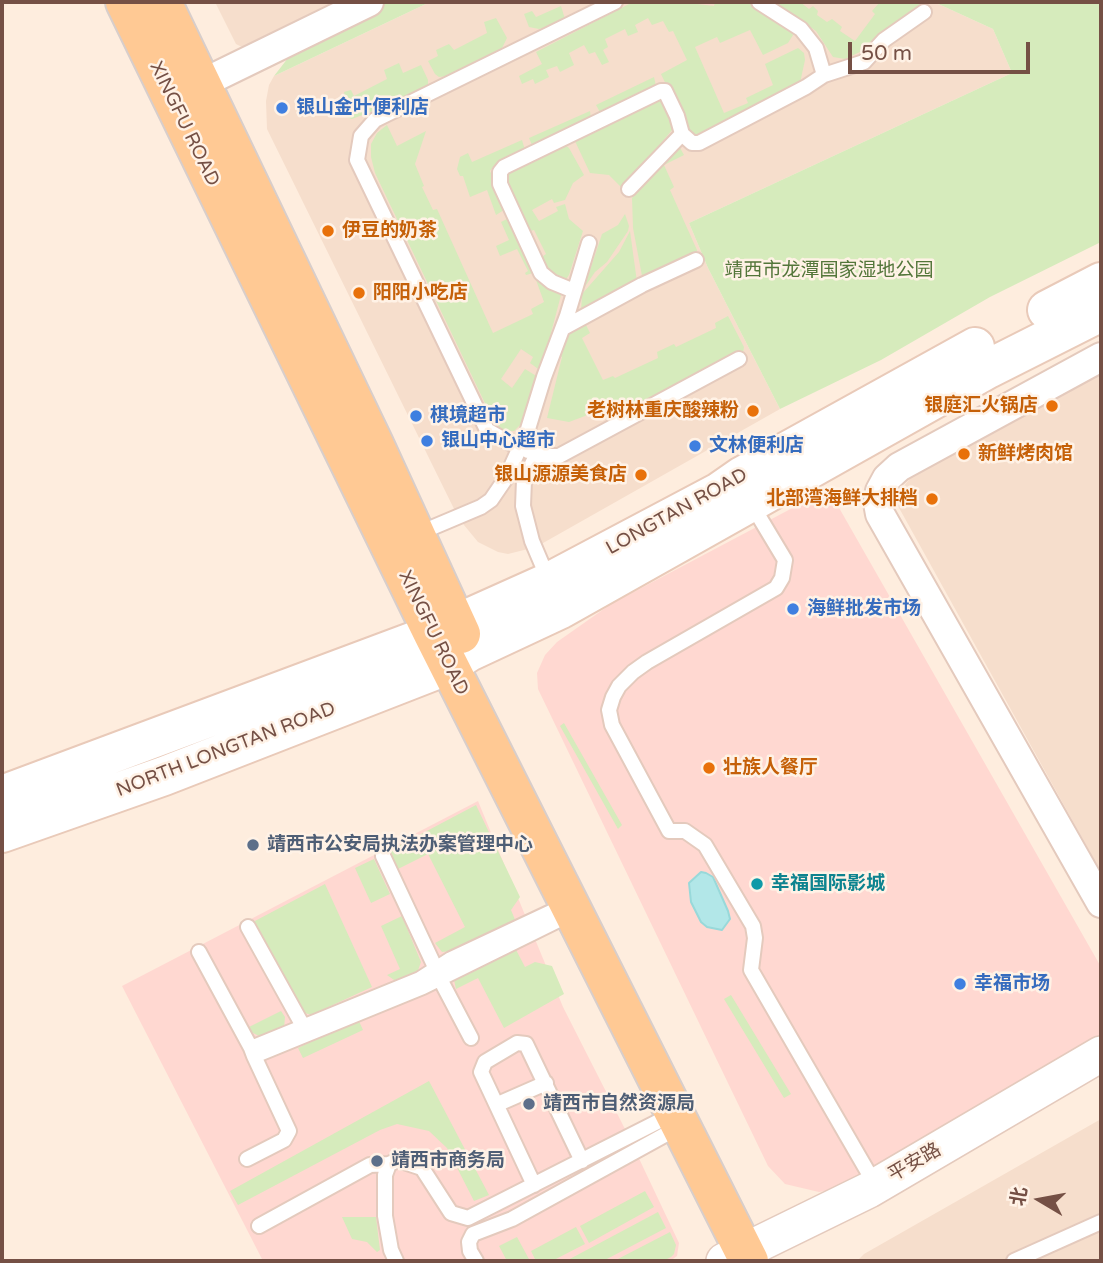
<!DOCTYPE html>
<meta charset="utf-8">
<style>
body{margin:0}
#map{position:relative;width:1103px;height:1263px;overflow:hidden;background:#feedde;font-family:"Varela Round","Noto Sans SC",sans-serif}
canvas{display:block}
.frame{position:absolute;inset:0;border:4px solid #755045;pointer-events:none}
.north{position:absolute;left:1005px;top:1165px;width:70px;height:70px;-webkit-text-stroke:5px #fff2e6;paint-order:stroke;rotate:280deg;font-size:19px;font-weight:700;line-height:28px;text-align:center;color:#755045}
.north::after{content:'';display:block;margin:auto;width:24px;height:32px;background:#755045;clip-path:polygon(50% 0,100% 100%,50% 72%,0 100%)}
.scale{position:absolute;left:848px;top:42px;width:182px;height:32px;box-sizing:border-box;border:4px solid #755045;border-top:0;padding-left:9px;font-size:21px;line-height:24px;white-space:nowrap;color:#755045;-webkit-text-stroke:5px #fff2e6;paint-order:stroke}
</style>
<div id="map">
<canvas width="1103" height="1263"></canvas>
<div class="frame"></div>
<div class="north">北</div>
<div class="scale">50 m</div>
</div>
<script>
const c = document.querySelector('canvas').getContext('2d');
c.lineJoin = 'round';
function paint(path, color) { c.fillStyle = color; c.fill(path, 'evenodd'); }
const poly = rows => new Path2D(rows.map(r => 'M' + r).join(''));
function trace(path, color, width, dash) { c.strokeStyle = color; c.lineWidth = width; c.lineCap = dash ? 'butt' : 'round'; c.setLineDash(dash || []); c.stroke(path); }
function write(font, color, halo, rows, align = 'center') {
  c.font = font + ' "Varela Round","Noto Sans SC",sans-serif'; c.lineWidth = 5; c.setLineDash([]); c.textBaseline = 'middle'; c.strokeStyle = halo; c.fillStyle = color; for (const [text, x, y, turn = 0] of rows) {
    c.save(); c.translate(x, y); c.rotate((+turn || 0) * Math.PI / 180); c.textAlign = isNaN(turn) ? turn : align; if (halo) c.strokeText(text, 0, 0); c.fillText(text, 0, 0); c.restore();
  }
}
const residential = poly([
 [215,2,341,2,250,47,242,47,236,44],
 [430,2,934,2,993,29,1012,73,689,223,708,268,780,409,536,547,508,554,498,552,478,542,459,519,267,129,266,101,269,85,274,76],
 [1101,369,1101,872,898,506,899,492,912,476],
 [1101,1119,1101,1261,857,1261,864,1254]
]);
const commercial = poly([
 [825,493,834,499,1101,967,1101,1037,832,1190,819,1192,785,1184,768,1166,538,689,537,673,545,655,557,642,611,604,817,495],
 [478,801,563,1007,626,1131,679,1243,677,1256,670,1261,263,1261,122,986]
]);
const green = poly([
 [389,2,430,2,274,76,288,58,298,51,356,17],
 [633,2,680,2,714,6,715,2,748,2,790,29,793,35,788,43,763,55,750,30,720,43,717,37,695,47,724,113,748,103,746,98,773,85,765,64,798,48,804,53,805,60,800,83,696,137,690,135,661,74,687,60,673,31,669,32,663,21,652,25,648,18,635,25,638,32,628,36,625,29,605,39,608,47,603,50,609,62,602,65,595,52,589,54,584,45,569,53,574,65,560,72,557,66,546,70,549,77,535,84,533,79,522,84,519,76,542,64,536,52],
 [773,2,800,2,809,9,813,6,818,11,817,15,827,22,832,19,842,27,840,31,855,41,875,14,872,11,880,2,924,3,910,11,862,51,845,59,833,57,816,31],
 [934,2,1101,2,1101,242,990,297,881,360,780,409,708,268,689,223,1012,73,993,29],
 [561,6,565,19,562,22,539,29,529,27,524,14,532,11,536,17],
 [496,18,507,38,501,50,448,76,439,77,435,74,428,61,438,56,436,50,449,44,454,50,487,33,484,22],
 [399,63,403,73,421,65,428,80,428,88,425,91,352,119,340,115,331,105,345,97,344,92,351,90,354,96,387,79,384,70],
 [654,77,656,86,601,114,596,105],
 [660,95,674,124,672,130,623,189,609,175,590,173,574,139],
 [590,111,591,119,535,145,532,145,529,138],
 [387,125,397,146,426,131,415,164,424,186,422,187,433,210,437,209,493,333,533,314,531,309,544,302,536,280,553,287,561,295,541,371,530,363,533,357,521,349,501,379,512,388,525,369,538,377,523,422,514,431,503,431,493,420,375,173,371,157,371,144,377,133],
 [522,140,525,150,493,167,490,171,505,204,504,210,496,215,487,190,470,197,463,176,460,176,457,169,460,157,468,153,472,162],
 [564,144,569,148,584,175,573,183,565,200,554,203,552,199,532,210,539,221,558,211,556,207,565,204,569,219,583,231,569,275,564,282,551,277,539,259,546,254,534,230,526,232,504,174],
 [679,146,684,155,664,165,674,187,670,190,697,250,697,254,644,279,642,276,633,228,632,198],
 [625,214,629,226,628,231,607,262,595,272,584,288,602,234,618,225],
 [509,218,533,273,526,275,525,273,528,271,517,249,500,256,496,246,509,240,501,222],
 [630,231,637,282,581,312,582,294,619,252],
 [728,316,744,347,743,353,614,420,602,405,585,416,569,422,547,418,562,357,558,354,572,330,584,321,590,333,582,338,603,380,613,376,615,378,658,358,657,352,674,344,676,347,716,328,715,323],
 [564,723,622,825,618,829,560,726],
 [476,805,520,897,511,910,516,922,451,951,442,952,435,943,465,927,428,854,398,869,389,851],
 [374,859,390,894,371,903,355,868],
 [325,884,372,987,311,1015,305,1013,294,1002,253,922],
 [402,916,421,962,416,976,397,982,387,975,400,969,381,926],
 [514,946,525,967,535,962,552,966,564,994,504,1028,478,978,456,989,454,980,456,976],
 [731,995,791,1094,784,1098,724,999],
 [281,1011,285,1017,284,1029,261,1037,245,1029],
 [358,1019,363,1030,303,1058,298,1048],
 [429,1081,489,1195,474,1201,447,1148,429,1131,397,1124,380,1130,238,1205,230,1191],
 [645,1191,654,1207,589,1243,580,1226],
 [658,1212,666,1228,603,1261,566,1261],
 [342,1217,376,1217,380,1250,377,1252,367,1242,352,1239],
 [576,1227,585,1244,552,1261,536,1261,531,1251],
 [670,1232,676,1245,674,1254,671,1257,663,1261,614,1261],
 [517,1237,530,1261,507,1261,499,1246]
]);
const water = poly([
 [701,872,706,873,713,877,728,911,730,919,722,930,707,927,701,922,691,902,689,883,701,872]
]);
const service = poly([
 [615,2,375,120,361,136,357,160,487,430,510,443,545,456,559,456,739,359],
 [759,2,801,29,816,48,824,75],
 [629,189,682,134],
 [574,291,552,282,541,273,500,184,500,172,504,167,661,91,665,91,677,116,682,134,692,143,699,143,806,87,824,75,864,62,884,40,924,12],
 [563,328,642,285,696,260],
 [528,451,528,429,544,377,567,316,589,243],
 [537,454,524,480,523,506,532,541,549,581],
 [752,505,785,560,782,578,776,588,647,662,633,672,619,686,613,697,609,710,612,725,669,831,685,831,705,845,753,926,755,938,751,970,876,1186],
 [417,534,481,507,491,500,506,478,520,447],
 [383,856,435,967],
 [568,904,451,959,420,979,251,1048,254,1056,423,987,573,913],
 [248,927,303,1026],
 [199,952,251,1048],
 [440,979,471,1038],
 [498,1104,546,1083],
 [247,1159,284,1140,289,1131,254,1056],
 [534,1185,481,1072,485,1062,517,1043,526,1044,582,1161],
 [259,1226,370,1165,389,1164],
 [396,1261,391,1250,385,1216,385,1175,389,1164,398,1160,422,1168,451,1213,468,1218,673,1114],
 [476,1261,470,1251,469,1242,473,1234,512,1219,681,1126],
 [1014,1261,1101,1222]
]);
const minor = poly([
 [201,84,369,2],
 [1101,357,899,467,887,478,880,491,878,503,880,514,1101,903]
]);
const tertiary = poly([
 [724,1261,869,1190,1101,1054]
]);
const secondary = poly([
 [1047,310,1101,282],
 [2,795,433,634,549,582,719,492,742,476,975,347],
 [2,833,164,776,449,665,469,652,561,609,988,369,1101,312]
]);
const primary = poly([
 [125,2,433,634,749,1261],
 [162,2,374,444,461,634]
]);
const markers = [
 [282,108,7,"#3f7fe0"],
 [328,231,7,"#e8710a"],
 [359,293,7,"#e8710a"],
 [1052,406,7,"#e8710a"],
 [753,411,7,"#e8710a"],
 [416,416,7,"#3f7fe0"],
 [427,441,7,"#3f7fe0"],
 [695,446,7,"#3f7fe0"],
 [964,454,7,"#e8710a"],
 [641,475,7,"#e8710a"],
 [932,499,7,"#e8710a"],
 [793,609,7,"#3f7fe0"],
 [709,768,7,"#e8710a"],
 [253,845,7,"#5c6f8a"],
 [757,884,7,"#0f9aa8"],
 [960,984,7,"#3f7fe0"],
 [529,1104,7,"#5c6f8a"],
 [377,1161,7,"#5c6f8a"]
];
const shopNames = [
 ["银山金叶便利店",296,108],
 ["棋境超市",430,416],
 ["银山中心超市",441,441],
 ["文林便利店",709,446],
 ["海鲜批发市场",807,609],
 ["幸福市场",974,984]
];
const streetNames = [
 ["XINGFU ROAD",184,124,64],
 ["LONGTAN ROAD",677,512,-29],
 ["XINGFU ROAD",433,633,64],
 ["NORTH LONGTAN ROAD",226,750,-21],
 ["平安路",915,1163,-30]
];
const foodNames = [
 ["伊豆的奶茶",342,231],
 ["阳阳小吃店",373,293],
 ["银庭汇火锅店",1038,406,"right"],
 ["老树林重庆酸辣粉",739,411,"right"],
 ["新鲜烤肉馆",978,454],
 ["银山源源美食店",627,475,"right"],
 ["北部湾海鲜大排档",918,499,"right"],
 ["壮族人餐厅",723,768]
];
const parkNames = [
 ["靖西市龙潭国家湿地公园",829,271]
];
const serviceNames = [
 ["靖西市公安局执法办案管理中心",267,845],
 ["靖西市自然资源局",543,1104],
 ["靖西市商务局",391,1161]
];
const cultureNames = [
 ["幸福国际影城",771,884]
];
paint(residential, '#f6decc');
paint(commercial, '#ffd8d1');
paint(green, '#d6ebbc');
paint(water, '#b2e7e8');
trace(water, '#98d9da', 2);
trace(service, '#e4cabd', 18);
trace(minor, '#e4cabd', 32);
trace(tertiary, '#e4cabd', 38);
trace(secondary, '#e9cab9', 42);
trace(primary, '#d8cecb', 42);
trace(service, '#fff', 14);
trace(minor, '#fff', 28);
trace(tertiary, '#fff', 35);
trace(secondary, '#fff', 38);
trace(primary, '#ffc994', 38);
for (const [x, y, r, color] of markers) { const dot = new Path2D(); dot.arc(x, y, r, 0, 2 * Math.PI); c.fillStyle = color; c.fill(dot); trace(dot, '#fff2e6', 2.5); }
write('bold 19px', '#366cbe', '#fff2e6', shopNames, 'left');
write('19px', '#755045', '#fff2e6', streetNames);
write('bold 19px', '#c56008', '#fff2e6', foodNames, 'left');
write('19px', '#53763a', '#fff2e6', parkNames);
write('bold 19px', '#4e5e75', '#fff2e6', serviceNames, 'left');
write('bold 19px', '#0d838f', '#fff2e6', cultureNames, 'left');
</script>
